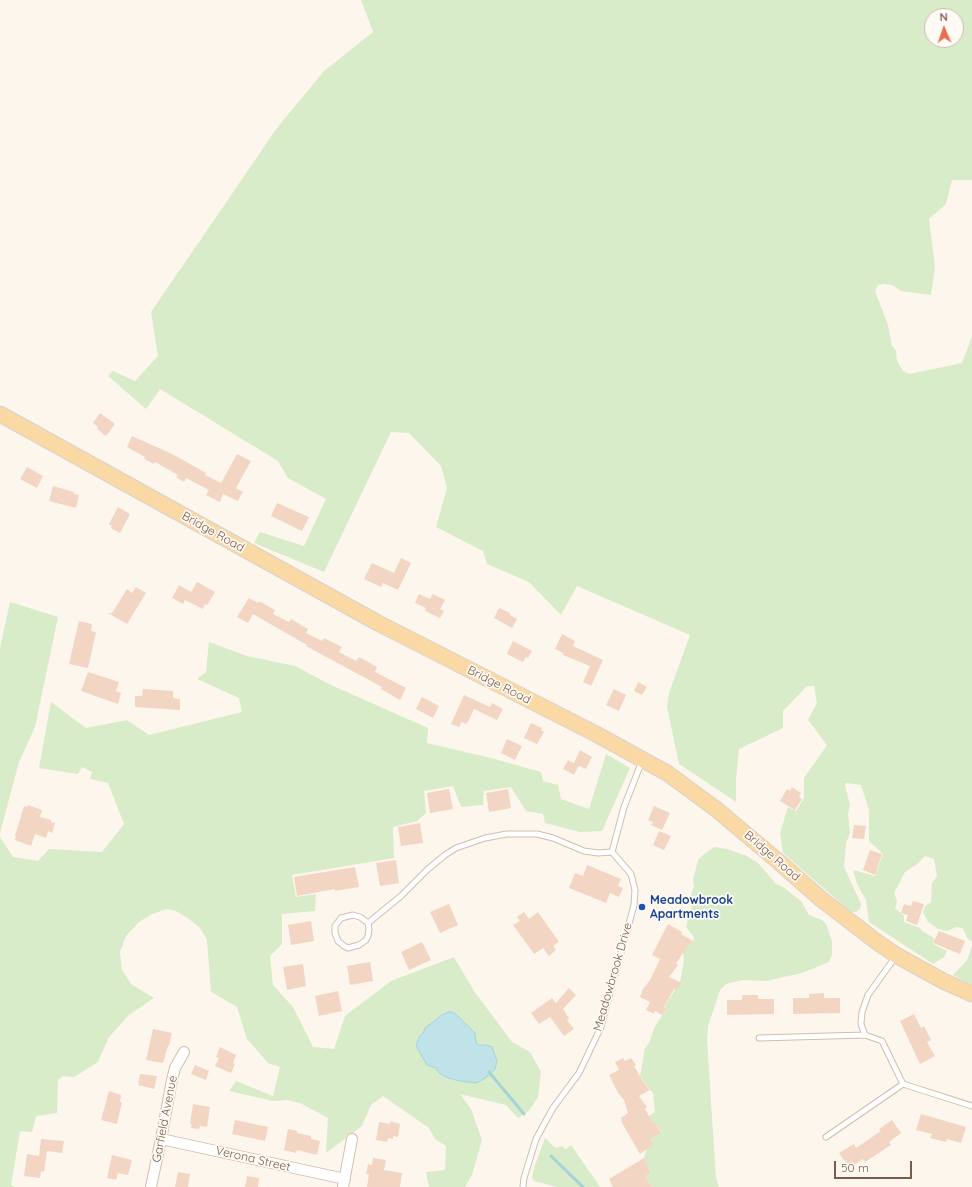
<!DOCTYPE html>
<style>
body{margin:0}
#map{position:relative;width:972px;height:1187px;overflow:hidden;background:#fdf6ec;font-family:Quicksand,sans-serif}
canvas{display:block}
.north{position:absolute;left:924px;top:8px;width:40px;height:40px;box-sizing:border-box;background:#fffaf3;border:1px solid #cabbb1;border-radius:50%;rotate:358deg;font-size:11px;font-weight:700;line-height:16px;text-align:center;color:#7a5c4d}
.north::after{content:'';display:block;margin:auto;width:14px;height:18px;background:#e76f51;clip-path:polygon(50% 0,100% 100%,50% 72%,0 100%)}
.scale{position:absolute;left:834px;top:1161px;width:78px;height:18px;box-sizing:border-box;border:2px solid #7a5c4d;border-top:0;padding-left:5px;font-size:12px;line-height:14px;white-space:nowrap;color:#7a5c4d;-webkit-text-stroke:3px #fffaf3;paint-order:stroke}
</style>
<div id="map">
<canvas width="972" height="1187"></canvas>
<div class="north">N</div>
<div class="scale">50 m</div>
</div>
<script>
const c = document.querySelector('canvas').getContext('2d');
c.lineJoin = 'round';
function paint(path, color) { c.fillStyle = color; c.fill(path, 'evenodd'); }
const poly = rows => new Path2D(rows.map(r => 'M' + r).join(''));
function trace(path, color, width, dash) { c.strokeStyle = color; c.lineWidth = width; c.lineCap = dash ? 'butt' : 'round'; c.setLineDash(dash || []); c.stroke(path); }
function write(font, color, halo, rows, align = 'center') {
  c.font = font + ' Quicksand,sans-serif'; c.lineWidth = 3.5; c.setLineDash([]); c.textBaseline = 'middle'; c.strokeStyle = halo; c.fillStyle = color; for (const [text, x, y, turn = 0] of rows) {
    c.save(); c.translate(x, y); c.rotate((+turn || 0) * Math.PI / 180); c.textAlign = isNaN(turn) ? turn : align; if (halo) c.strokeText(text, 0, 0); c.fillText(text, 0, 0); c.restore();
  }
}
const green = poly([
 [361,0,972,0,972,180,952,180,946,204,929,219,935,267,931,295,901,291,892,285,884,284,878,285,875,291,888,325,892,346,896,351,897,361,903,371,909,374,962,363,972,336,972,942,967,938,963,928,956,927,948,931,938,929,928,922,923,912,925,906,931,902,932,883,937,876,934,859,925,856,916,865,905,872,894,893,897,901,895,908,904,916,904,922,920,928,922,931,934,938,933,944,947,951,944,957,933,964,869,922,866,900,857,884,853,870,875,876,883,854,869,841,869,810,861,785,846,783,845,786,850,805,848,814,850,833,846,843,844,867,861,904,860,909,856,912,851,912,783,853,780,833,788,807,796,811,804,798,804,778,827,745,808,720,817,703,814,686,807,686,783,711,783,728,739,749,736,779,736,802,679,764,667,707,669,693,690,635,577,586,561,615,529,582,487,564,483,551,436,527,447,488,441,466,409,433,391,432,324,572,254,543,260,532,304,546,326,499,288,478,278,461,160,389,146,409,108,376,113,371,135,381,158,356,151,312,277,128,324,71,373,32],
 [932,16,956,16,956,40,932,40],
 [10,602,58,617,35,727,19,762,0,833,0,648],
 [209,642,247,656,295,666,331,685,428,728,427,743,491,758,541,772,543,781,558,785,561,799,589,809,606,754,630,768,602,831,580,832,545,823,543,814,526,811,511,787,484,791,483,805,461,807,453,786,424,791,426,813,417,821,393,827,394,858,292,875,296,897,316,894,315,911,282,914,282,944,270,956,273,985,293,1007,313,1047,334,1049,345,1016,391,981,454,957,474,991,512,1042,530,1052,541,1072,538,1097,529,1111,518,1118,506,1105,460,1094,471,1109,482,1140,472,1175,465,1187,429,1187,426,1172,445,1170,446,1146,435,1139,429,1128,383,1096,371,1105,362,1126,326,1153,328,1118,302,1104,288,1100,273,1101,229,1091,236,1081,273,1096,280,1067,268,1063,247,1039,237,1007,211,992,207,940,200,928,189,919,176,911,167,909,152,914,139,922,126,936,120,952,122,970,131,984,154,998,129,1015,109,1037,98,1062,74,1077,63,1076,58,1080,57,1113,36,1116,32,1132,20,1131,11,1185,16,1187,0,1187,0,837,13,857,38,861,49,849,102,852,124,824,108,783,90,779,92,772,82,767,78,774,39,768,51,702,86,728,127,720,149,735,242,712,239,698,197,679,206,672],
 [714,847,727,849,747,856,758,863,776,884,783,887,801,901,809,915,822,920,826,924,832,941,832,955,829,962,802,973,766,981,742,980,726,984,720,990,708,1026,707,1040,716,1178,719,1187,652,1187,645,1176,651,1172,648,1166,645,1163,644,1157,650,1139,661,1132,655,1122,653,1123,649,1116,655,1112,653,1093,640,1077,645,1048,649,1043,655,1026,667,1008,665,1007,666,1004,680,982,684,961,683,951,693,941,694,937,686,927,692,905,690,897,694,887,693,880,698,860,704,854],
 [972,945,972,985,953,975,967,960],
 [545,1138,553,1146,557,1148,561,1146,566,1149,571,1145,600,1187,557,1187,534,1181,532,1178,534,1168]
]);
const water = poly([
 [449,1012,453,1012,459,1017,475,1033,476,1043,479,1045,486,1045,492,1047,497,1061,495,1069,488,1076,482,1080,476,1083,460,1081,448,1078,439,1073,436,1068,427,1065,416,1046,419,1037,423,1033,425,1028,442,1015,449,1012]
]);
const stream = poly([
 [489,1072,524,1114],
 [551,1156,583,1187]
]);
const building = poly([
 [100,413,115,424,106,436,97,429,98,427,93,423],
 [132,436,174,455,206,473,205,475,221,483,237,454,251,461,236,488,243,492,238,501,223,494,220,502,206,495,209,490,186,478,184,482,176,477,178,475,155,462,154,464,144,459,145,457,127,447],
 [27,467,43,476,37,488,20,479],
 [53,486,74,492,74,494,79,495,76,508,49,501],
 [277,503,309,517,302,531,271,516],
 [118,507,130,514,120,533,111,528,112,526,109,524],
 [401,558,411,563,398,590,383,583,381,587,364,579,372,563,394,573],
 [197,582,215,592,207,605,205,604,203,609,185,600,183,604,172,598,179,585,191,592],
 [136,587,146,593,127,624,108,613,112,613,127,589,132,593],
 [419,594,430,599,433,594,445,600,440,609,444,611,440,618,425,611,426,608,415,603],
 [249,598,258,603,259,601,275,610,273,614,289,622,291,619,308,629,306,633,322,641,324,638,342,647,339,652,356,661,359,657,377,667,375,672,406,688,400,700,381,689,382,687,306,646,307,645,253,614,248,623,237,617],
 [499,608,510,613,510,615,517,619,512,628,494,618],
 [79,621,92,624,91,631,96,632,88,668,69,664],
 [562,634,575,641,573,646,603,660,591,686,583,682,590,666,563,655,563,653,555,649],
 [513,641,532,651,528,658,526,657,523,662,507,654],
 [88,672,119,682,116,691,121,693,118,704,81,691],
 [638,682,647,687,642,695,634,691],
 [143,689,173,691,173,698,180,699,180,710,135,707,135,696,142,696],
 [614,689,626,695,619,711,606,705],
 [464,695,490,707,492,703,503,709,497,720,474,709,468,722,467,722,466,724,462,722,459,727,451,724],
 [422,697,439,706,433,718,416,709],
 [531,723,542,728,541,730,544,732,537,744,524,738],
 [507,739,522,746,515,760,501,753],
 [580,750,592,757,586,769,579,766,574,775,563,769,568,760,574,763],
 [792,787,801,793,799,797,802,799,795,810,780,801,787,789,790,791],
 [449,789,453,809,430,813,427,793],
 [508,789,511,808,489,812,486,793],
 [28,805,42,810,40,817,51,820,51,822,55,823,52,833,48,831,46,838,35,834,31,846,15,840,16,836,15,836,24,806,27,807],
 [654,806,670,813,662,830,651,825,653,822,648,820],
 [420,823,423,843,401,846,398,827],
 [854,825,866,826,864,839,852,838],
 [659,831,671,836,664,850,653,845],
 [870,850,882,854,875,875,863,870],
 [396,860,399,883,380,886,376,863],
 [587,865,621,879,618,886,623,888,619,897,610,893,606,903,569,888,575,873,583,876],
 [355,867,359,887,335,891,335,889,297,896,294,877],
 [913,901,924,904,917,925,906,921,908,915,901,913,904,904,911,906],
 [449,904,458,925,440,933,430,912],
 [524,912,529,919,538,912,559,942,553,946,556,950,549,956,543,948,534,954,513,925,520,921,517,917],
 [311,921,314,941,291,945,288,925],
 [668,924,682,932,681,934,693,941,684,951,676,964,678,965,669,977,682,983,676,990,674,989,664,1007,667,1008,662,1015,655,1011,654,1014,646,1010,650,1002,640,997,643,989,650,980,660,959,652,955],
 [939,931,965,941,960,954,933,943],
 [422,942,431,960,409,970,401,952],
 [370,962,373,981,350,985,347,966],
 [303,964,306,986,287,990,283,967],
 [569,988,576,995,563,1009,569,1018,567,1020,574,1029,564,1036,550,1017,539,1024,531,1013,552,998,556,1003],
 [338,991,342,1011,319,1016,315,996],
 [824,993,824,998,840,998,840,1013,793,1014,793,998,809,998,809,994],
 [742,995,758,995,758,999,774,999,774,1014,727,1015,727,1000,742,1000],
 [914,1014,921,1028,924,1026,931,1040,927,1042,935,1056,920,1064,900,1021],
 [153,1029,172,1033,169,1046,168,1046,163,1063,146,1060],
 [220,1047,236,1055,233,1063,235,1064,231,1073,215,1066,219,1058,216,1057],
 [623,1058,625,1061,631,1058,636,1065,634,1066,642,1080,650,1090,639,1096,647,1107,645,1109,653,1123,655,1122,661,1133,650,1139,653,1145,640,1154,622,1123,621,1118,628,1113,624,1100,618,1093,609,1075,619,1070,615,1062],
 [195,1065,209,1071,206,1080,191,1074],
 [140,1074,157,1076,154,1089,138,1085],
 [109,1091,121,1095,120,1102,122,1102,117,1124,101,1120],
 [193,1104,210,1107,207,1127,200,1126,199,1129,191,1128,192,1124,190,1124],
 [921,1114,966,1127,961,1143,947,1139,946,1142,930,1138,932,1134,916,1130],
 [235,1120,268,1127,265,1141,232,1134],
 [892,1120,901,1133,889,1142,891,1145,865,1162,863,1159,849,1168,839,1153,854,1144,856,1148,881,1131,879,1129],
 [390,1121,400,1124,398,1137,393,1136,393,1139,388,1138,387,1142,376,1140,379,1122,390,1124],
 [288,1129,297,1131,297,1133,311,1136,311,1139,320,1141,317,1155,297,1150,296,1153,284,1150],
 [41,1139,64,1141,62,1153,47,1151,44,1172,41,1171,40,1178,24,1176,27,1154,39,1156],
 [112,1155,132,1160,128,1175,118,1173,116,1180,107,1178],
 [373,1158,386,1160,384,1170,402,1173,400,1187,367,1187,369,1174,366,1174,368,1164,372,1165],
 [644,1158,651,1173,645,1176,652,1187,613,1187,609,1179],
 [178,1172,190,1174,188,1187,175,1187],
 [247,1176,259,1178,258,1187,245,1187]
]);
const service = poly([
 [368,923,369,929,368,936,366,940,359,945,348,948,344,946,338,941,335,933,335,926,341,918,353,915,360,917,368,923,401,896,428,869,445,855,456,848,485,838,507,834,537,834,553,838,584,851,598,853,612,852],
 [865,1035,861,1024,862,1012,868,995,896,956],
 [759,1038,865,1035,882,1041,903,1084],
 [826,1137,903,1084,972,1106],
 [523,1187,524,1178,536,1139,553,1108,579,1073,601,1027,603,1019,634,905,635,890,631,874,612,852,624,807,642,761]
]);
const minor = poly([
 [161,1139,345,1179],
 [151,1187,161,1139,172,1080,175,1068,184,1052],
 [343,1187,352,1139]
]);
const primary = poly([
 [0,414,378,623,596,734,667,773,716,809,779,862,821,899,877,942,896,955,943,981,972,994]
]);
const markers = [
 [642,907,4,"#1a4fb4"]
];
const streetNames = [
 ["Bridge Road",213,532,29],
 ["Bridge Road",499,685,27],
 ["Bridge Road",772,856,41],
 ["Meadowbrook Drive",613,977,-74],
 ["Garfield Avenue",165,1119,-79],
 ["Verona Street",253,1159,13]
];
const transitNames = [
 ["Meadowbrook",650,900],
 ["Apartments",650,914]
];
paint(green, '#d8ecc9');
paint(water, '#bfe3e8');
trace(water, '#a5d3da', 1);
trace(stream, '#a5d3da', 3);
paint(building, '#f3d5c3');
trace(service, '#d1beb0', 7);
trace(minor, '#d1beb0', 12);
trace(primary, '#dad1cd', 17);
trace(service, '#fff', 5);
trace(minor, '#fff', 10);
trace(primary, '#fbd9a5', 15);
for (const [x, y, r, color] of markers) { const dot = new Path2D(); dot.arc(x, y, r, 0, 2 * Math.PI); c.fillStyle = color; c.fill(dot); trace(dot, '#fffaf3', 1.5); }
write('12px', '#7a5c4d', '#fffaf3', streetNames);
write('bold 12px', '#164399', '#fffaf3', transitNames, 'left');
</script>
